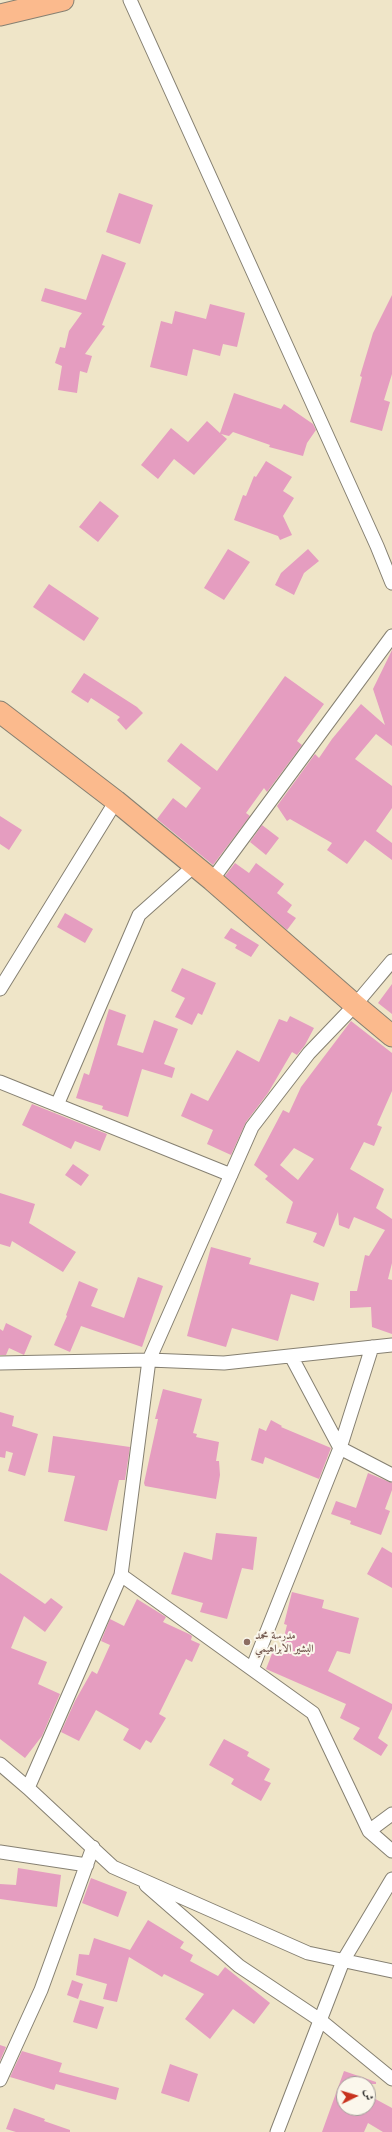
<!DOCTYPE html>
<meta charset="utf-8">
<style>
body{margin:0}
#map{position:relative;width:392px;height:2132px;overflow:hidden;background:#efe5c8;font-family:"Old Standard TT",Amiri,serif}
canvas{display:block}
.north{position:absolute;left:336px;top:2076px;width:40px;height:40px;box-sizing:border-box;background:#fbf7ec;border:1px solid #a29f99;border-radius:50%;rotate:85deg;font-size:11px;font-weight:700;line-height:16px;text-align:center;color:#1c1c1c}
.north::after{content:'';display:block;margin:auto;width:14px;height:18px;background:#c8321e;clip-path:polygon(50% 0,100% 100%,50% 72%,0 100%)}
</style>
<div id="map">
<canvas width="392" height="2132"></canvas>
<div class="north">ش</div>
</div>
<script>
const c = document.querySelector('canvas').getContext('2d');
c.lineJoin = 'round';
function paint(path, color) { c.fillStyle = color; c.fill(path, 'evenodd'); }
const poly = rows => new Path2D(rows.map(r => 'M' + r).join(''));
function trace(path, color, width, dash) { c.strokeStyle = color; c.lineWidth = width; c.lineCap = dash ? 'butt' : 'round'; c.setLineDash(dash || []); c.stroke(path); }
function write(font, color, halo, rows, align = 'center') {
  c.font = font + ' "Old Standard TT",Amiri,serif'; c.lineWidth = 4; c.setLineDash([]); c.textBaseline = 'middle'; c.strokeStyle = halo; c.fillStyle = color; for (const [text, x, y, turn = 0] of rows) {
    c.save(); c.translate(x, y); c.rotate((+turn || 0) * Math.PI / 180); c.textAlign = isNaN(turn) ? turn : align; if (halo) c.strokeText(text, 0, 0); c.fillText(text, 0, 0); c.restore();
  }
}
const building = poly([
 [119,193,153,205,140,244,106,232],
 [102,254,126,263,102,325,105,326,85,354,92,356,87,373,80,371,77,393,58,390,62,366,55,363,60,347,65,348,69,331,82,313,41,301,45,288,86,300],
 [392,295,392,374,384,400,390,402,382,431,350,422,362,377,360,376,373,333],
 [210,304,245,313,237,347,223,344,220,356,193,349,187,376,150,367,161,321,172,324,175,311,206,319],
 [234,393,281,409,284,404,313,424,316,430,307,443,303,456,269,447,270,445,233,432,229,436,221,434,227,439,194,475,174,459,158,479,141,465,171,428,188,442,207,421,220,433],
 [266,461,292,477,283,491,294,498,283,516,292,535,280,540,278,536,234,520,243,495,246,496,254,476,256,477],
 [100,501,119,516,98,542,79,527],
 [228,549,250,562,224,600,204,588],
 [308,549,319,561,304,573,294,595,275,585,281,573],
 [49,584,99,618,84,641,33,607],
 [392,650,392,746,376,734,355,759,392,786,392,808,376,831,392,843,392,860,365,840,347,864,327,850,332,843,290,819,287,821,277,806,315,754,319,758,332,739,361,704,385,725,373,689],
 [84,673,137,707,143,713,126,730,117,720,120,717,91,698,88,703,71,692],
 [285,676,324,704,297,741,302,745,267,792,264,788,246,813,250,816,213,865,157,819,173,798,186,808,201,788,167,761,181,743,217,771],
 [0,816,22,830,9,850,0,844],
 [262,825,279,838,266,855,250,842],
 [235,863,249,873,256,863,284,884,277,893,292,905,287,912,296,918,287,930,225,876],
 [65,913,93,929,85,943,57,927],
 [231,928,259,945,251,957,235,948,237,945,224,938],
 [182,968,216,983,202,1015,198,1013,192,1025,175,1017,185,998,171,991],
 [392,984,392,1014,378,1003],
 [109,1009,126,1015,117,1045,143,1053,154,1020,178,1029,164,1064,175,1068,172,1078,142,1069,128,1117,102,1109,103,1106,76,1098,84,1073,89,1075],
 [290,1016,314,1028,305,1045,297,1055,292,1052,268,1093,246,1122,231,1155,207,1144,213,1130,181,1116,191,1093,208,1101,237,1050,259,1062,279,1019,287,1022],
 [351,1021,392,1053,392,1091,377,1125,382,1127,374,1146,364,1142,350,1169,384,1189,376,1208,392,1219,392,1263,388,1279,392,1280,392,1334,372,1327,371,1307,350,1308,350,1291,357,1291,365,1255,369,1256,385,1230,354,1217,349,1229,339,1225,338,1212,324,1247,313,1242,317,1233,286,1223,293,1202,265,1179,268,1176,254,1165,283,1110,289,1113,301,1087],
 [294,1148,314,1159,298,1180,280,1165],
 [32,1104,107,1134,100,1151,75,1141,71,1149,22,1125],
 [73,1164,89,1175,81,1186,65,1175],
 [0,1193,35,1204,29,1223,76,1252,63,1272,12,1241,10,1247,0,1244],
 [211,1247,251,1258,249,1264,319,1283,314,1301,291,1294,278,1341,232,1328,226,1347,187,1336],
 [138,1277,163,1286,142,1347,81,1326,70,1352,54,1345,67,1316,66,1315,79,1281,98,1289,91,1306,124,1318],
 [6,1323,32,1336,24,1355,9,1348,6,1355,0,1355,0,1329,3,1331],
 [163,1389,202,1399,193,1433,197,1434,196,1437,219,1442,216,1461,219,1461,220,1475,216,1499,145,1486,144,1483,158,1419,155,1419],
 [0,1412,14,1416,12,1426,38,1434,25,1476,8,1471,13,1453,6,1451,5,1458,0,1457],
 [271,1420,282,1426,281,1427,331,1448,319,1479,265,1457,263,1464,251,1460,259,1428,266,1431],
 [53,1436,130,1447,125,1480,119,1480,107,1531,64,1521,75,1476,48,1472],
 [368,1473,392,1483,392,1490,385,1509,390,1511,381,1535,350,1524,351,1521,331,1514,336,1501,356,1508],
 [216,1533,257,1537,253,1570,242,1568,227,1619,200,1612,203,1603,171,1594,184,1552,212,1560],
 [382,1547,392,1553,392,1588,367,1574],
 [0,1573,45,1604,51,1598,63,1607,45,1632,24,1616,11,1648,47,1662,38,1684,60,1694,42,1736,25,1758,0,1739],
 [292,1592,324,1600,322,1608,359,1618,350,1654,337,1651,328,1671,392,1704,392,1709,378,1738,388,1745,381,1756,353,1739,360,1728,340,1718,346,1704,266,1669,275,1646,281,1649,287,1625,284,1624],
 [137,1599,166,1617,163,1622,189,1634,192,1636,191,1640,200,1644,192,1662,186,1659,159,1714,166,1718,151,1743,146,1740,140,1750,123,1740,129,1729,96,1710,79,1741,61,1732,75,1701,92,1671,97,1674,110,1645,101,1641,110,1619,124,1626],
 [224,1739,249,1752,247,1756,270,1769,264,1780,271,1783,261,1801,231,1784,234,1779,209,1765],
 [18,1868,61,1875,57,1907,0,1899,0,1884,16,1885],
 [91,1878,127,1892,118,1917,82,1903],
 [148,1920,184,1942,180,1948,193,1955,190,1961,218,1976,225,1967,270,2003,254,2024,233,2009,210,2039,185,2019,204,1994,164,1974,162,1977,129,1957,117,2002,103,1999,107,1984,76,1975,79,1954,89,1955,94,1938,130,1950],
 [72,1980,83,1984,78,1999,67,1995],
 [80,2000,104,2007,97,2029,73,2022],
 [0,2045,6,2047,0,2061],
 [22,2051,62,2063,59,2072,119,2088,116,2100,56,2084,54,2090,10,2077],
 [170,2064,198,2074,189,2102,161,2093],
 [344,2071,376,2082,376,2084,344,2084,344,2108,368,2108,368,2095,392,2108,392,2132,383,2132,368,2123,364,2132,322,2132],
 [14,2108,45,2119,44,2121,70,2130,70,2132,16,2132,6,2129]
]);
const street = poly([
 [130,0,377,546,392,583],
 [212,880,392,636],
 [0,989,116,801],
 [0,1082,231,1175],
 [57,1105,139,915,194,866],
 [291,1356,340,1448,392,1475],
 [0,1363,149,1360,224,1363,392,1345],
 [121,1575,313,1713,369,1831,392,1851],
 [252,1669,340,1448,372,1347],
 [0,1764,28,1788,113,1867,308,1953,392,1971],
 [28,1788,121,1575,149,1360,252,1127,309,1053,355,1005,392,961],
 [369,1831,392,1814],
 [0,1852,87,1865],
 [146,1885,239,1966,320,2020,392,2079],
 [0,2080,41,1990,93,1847],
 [277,2132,343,1961,392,1879]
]);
const primary = poly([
 [0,15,63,0],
 [0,712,116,801,212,880,355,1005,392,1036]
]);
const markers = [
 [247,1642,4,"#8d6e63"]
];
const educationNames = [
 ["مدرسة محمد",255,1636],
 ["البشير الابراهيمي",255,1649]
];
paint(building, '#e59dc0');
trace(street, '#868072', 15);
trace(primary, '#868072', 23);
trace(street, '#fff', 13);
trace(primary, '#fbba8d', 21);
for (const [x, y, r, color] of markers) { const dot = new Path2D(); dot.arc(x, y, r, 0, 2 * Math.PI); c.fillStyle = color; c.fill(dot); trace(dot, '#fbf7ec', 1.5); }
write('bold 11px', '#785e54', '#fbf7ec', educationNames, 'left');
</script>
